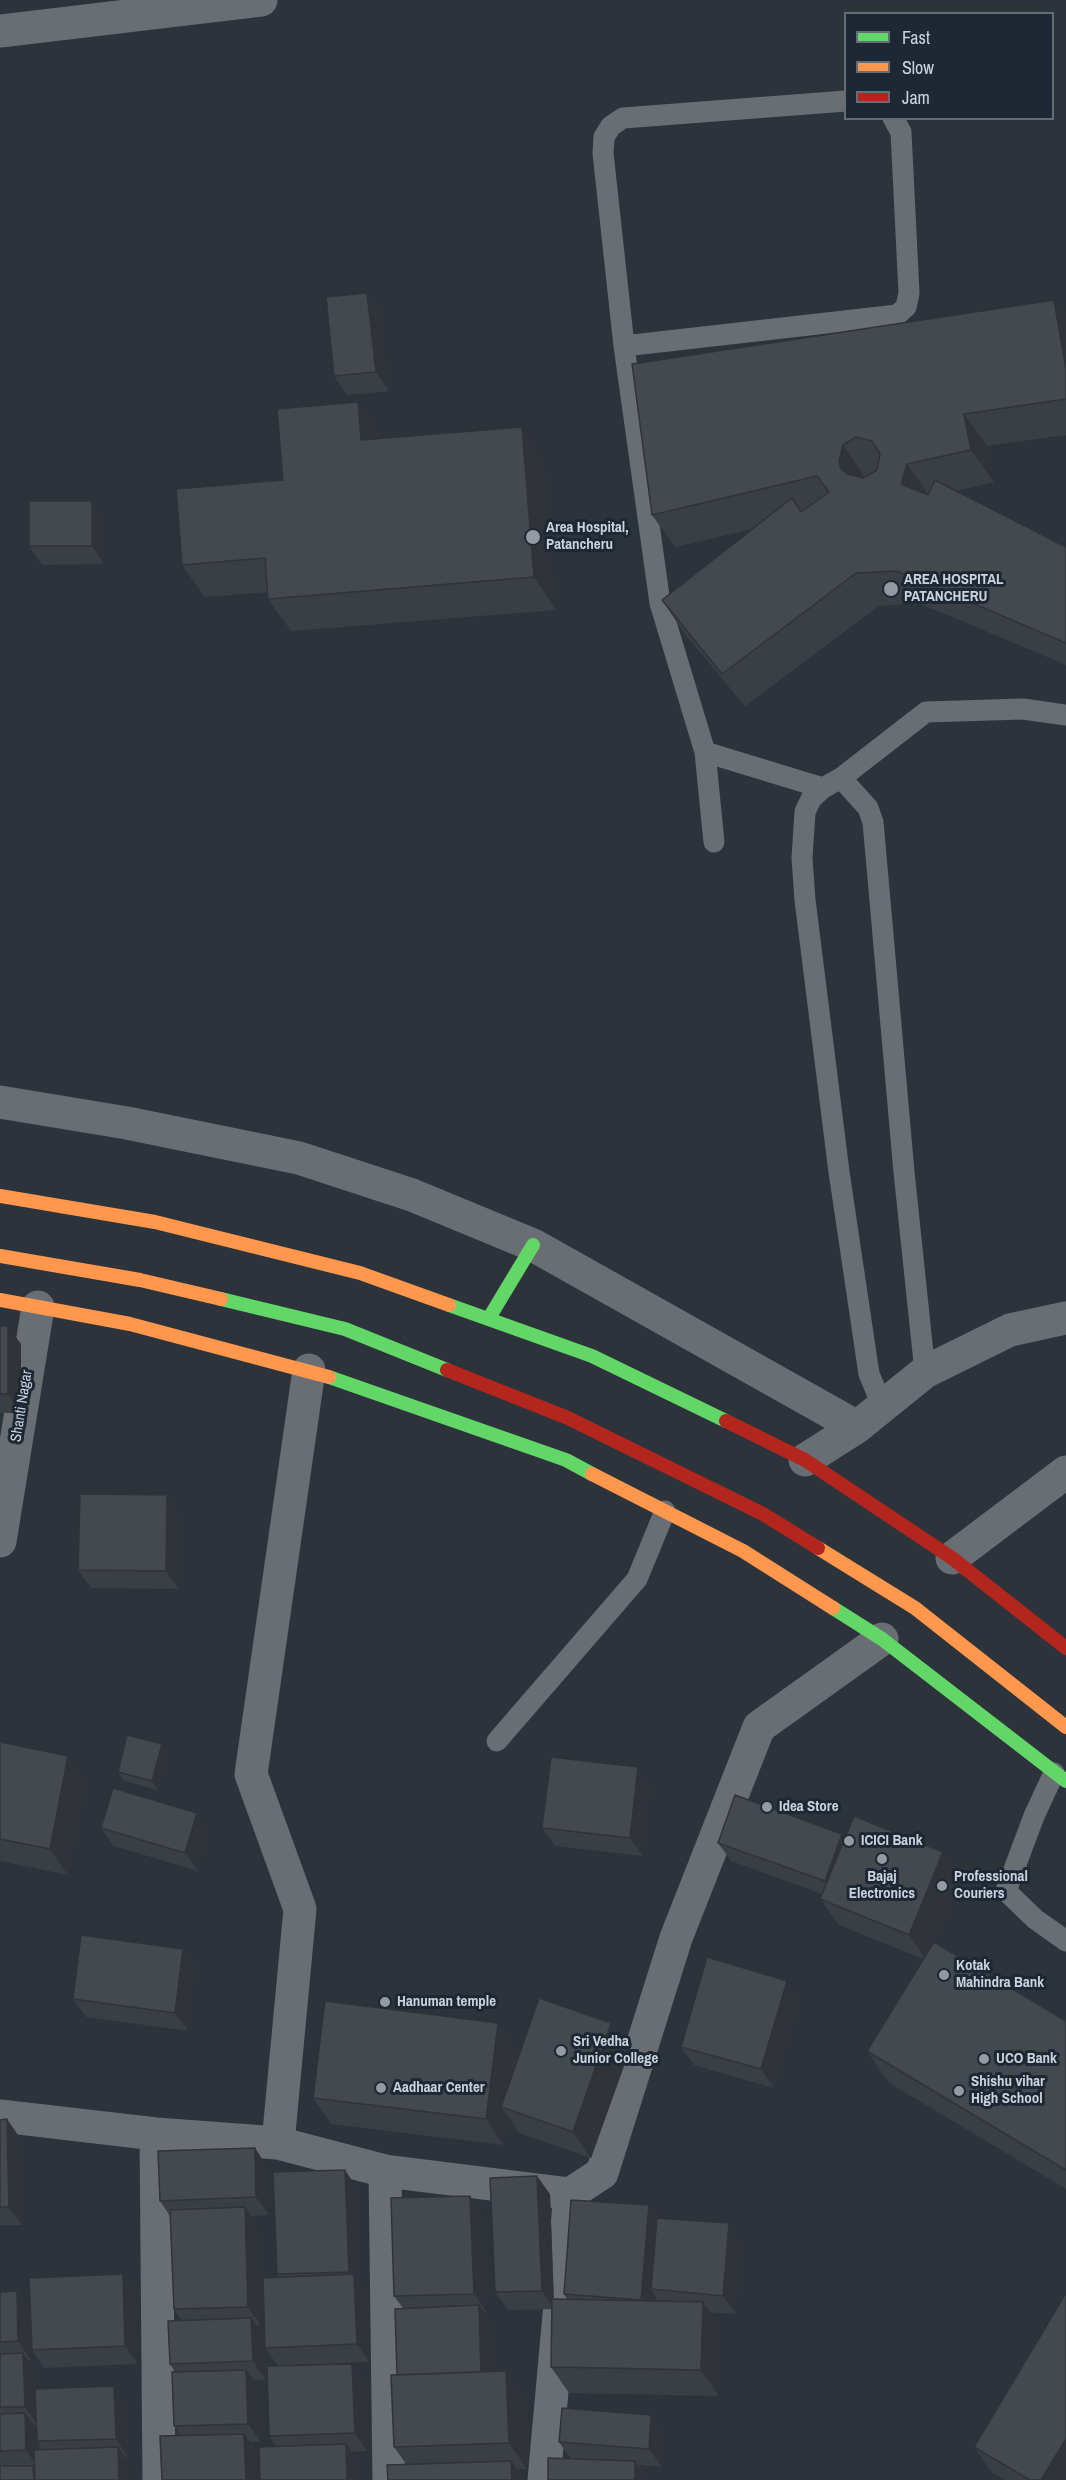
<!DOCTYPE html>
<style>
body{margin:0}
#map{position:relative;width:1066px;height:2480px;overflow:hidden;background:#2d333a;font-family:"Archivo Narrow",sans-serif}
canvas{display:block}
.legend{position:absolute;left:844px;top:12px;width:210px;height:108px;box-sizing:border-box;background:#1e2835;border:2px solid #636c77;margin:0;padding:8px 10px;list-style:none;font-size:18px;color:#cbd2db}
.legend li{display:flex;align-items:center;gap:12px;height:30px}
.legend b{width:30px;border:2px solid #636c77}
</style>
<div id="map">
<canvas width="1066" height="2480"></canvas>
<ul class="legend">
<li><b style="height:8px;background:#63d668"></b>Fast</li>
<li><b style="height:8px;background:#ff974d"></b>Slow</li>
<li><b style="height:8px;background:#b3261e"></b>Jam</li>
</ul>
</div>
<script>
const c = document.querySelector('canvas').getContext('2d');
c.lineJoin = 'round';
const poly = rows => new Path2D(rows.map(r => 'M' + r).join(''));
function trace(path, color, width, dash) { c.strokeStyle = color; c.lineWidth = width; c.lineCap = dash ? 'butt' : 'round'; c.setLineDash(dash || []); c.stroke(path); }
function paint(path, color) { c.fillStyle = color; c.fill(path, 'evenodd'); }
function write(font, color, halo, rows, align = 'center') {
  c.font = font + ' "Archivo Narrow",sans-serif'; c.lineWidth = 6; c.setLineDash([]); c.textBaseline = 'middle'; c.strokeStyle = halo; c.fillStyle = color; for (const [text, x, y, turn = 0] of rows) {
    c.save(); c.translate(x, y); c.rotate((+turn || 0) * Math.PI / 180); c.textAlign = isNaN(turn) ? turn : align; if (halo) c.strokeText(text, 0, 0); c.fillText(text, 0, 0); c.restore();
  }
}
const lane = poly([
 [624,346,897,315,906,307,909,293,901,132,893,118],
 [705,752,714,842],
 [841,778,868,808,873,822,904,1172,925,1372],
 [823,788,705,752,660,603,624,346,603,153,604,137,611,126,623,118,846,101],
 [882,1405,869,1374,839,1172,805,900,802,858,805,812,811,799,823,788,841,778,926,712,1023,709,1066,715],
 [497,1741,637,1579,665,1511],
 [1054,1773,1034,1816,1006,1891,1035,1919,1066,1941]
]);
const street = poly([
 [0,31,261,0],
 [0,1102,127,1123,299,1158,412,1195,533,1245,857,1427],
 [805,1460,857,1427,925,1372,1010,1330,1066,1318],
 [0,1541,38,1307],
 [952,1558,1066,1472],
 [0,2116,156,2134,278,2143,385,2171,570,2194,602,2173,676,1938,759,1727,882,1639],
 [156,2134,159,2480],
 [278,2143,300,1909,251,1774,309,1370],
 [385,2171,389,2480],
 [544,2480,570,2194]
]);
const fast = poly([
 [221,1299,345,1329,447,1370],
 [449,1305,592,1356,726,1421],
 [489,1318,533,1245],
 [329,1377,566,1460,592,1474],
 [833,1608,882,1639,1066,1781]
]);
const slow = poly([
 [0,1196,155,1222,360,1273,449,1305],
 [0,1256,140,1280,221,1299],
 [0,1300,130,1324,329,1377],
 [592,1474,743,1551,833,1608],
 [818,1548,915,1608,1066,1727]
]);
const jam = poly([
 [447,1370,568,1418,763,1514,818,1548],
 [726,1421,805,1460,952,1558,1066,1648]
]);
const wall = poly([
 [367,293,380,311,389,391,347,395,334,376],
 [1054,300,1066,317,1066,435,987,446,994,482,956,491,1066,547,1066,665,919,603,879,606,745,706,684,633,662,600,753,529,675,547,652,515],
 [358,402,381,434,381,439,544,459,556,610,291,631,268,599,268,592,205,597,182,565,283,480],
 [92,501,104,520,104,564,42,565,29,546],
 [0,1326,21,1344,21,1413,0,1413],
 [167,1495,180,1513,179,1589,91,1588,78,1570],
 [0,1742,86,1782,68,1875,0,1861],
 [168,1753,158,1790,124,1781,118,1772],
 [651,1785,643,1856,555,1846,542,1828],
 [101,1828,210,1832,198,1871,114,1846],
 [842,1834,845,1838,961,1878,935,1942,1066,2021,1066,2189,889,2083,867,2051,923,1959,839,1925,820,1899,822,1894,731,1861,718,1843],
 [183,1949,196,1968,188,2031,86,2017,73,1999],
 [800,1999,774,2088,694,2065,681,2047],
 [498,2023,516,2049,514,2070,611,2023,630,2049,591,2158,519,2133,508,2116,504,2145,331,2124,313,2098],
 [0,2120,20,2138,22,2225,0,2225],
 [255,2148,267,2167,269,2215,251,2216,258,2225,261,2325,257,2325,264,2336,266,2380,253,2380,259,2388,261,2442,250,2442,257,2452,181,2436,174,2426,175,2372,170,2364,181,2320,174,2309,170,2216,160,2201],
 [357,2188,361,2284,367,2292,369,2362,278,2366,265,2348,279,2277,277,2274],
 [550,2194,554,2299,567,2299,564,2294,649,2205,658,2218,729,2223,741,2242,736,2314,709,2312,721,2328,719,2396,569,2393,551,2367,552,2309,508,2310,495,2292],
 [483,2214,486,2312,484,2312,492,2324,493,2372,506,2371,524,2397,527,2469,517,2469,524,2480,388,2480,406,2464,394,2447,397,2375,403,2308,394,2296],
 [123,2274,136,2292,138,2364,44,2368,32,2350],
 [17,2291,30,2310,31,2360,28,2360,36,2371,36,2389,126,2404,128,2457,125,2457,130,2465,0,2480,0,2292],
 [38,2443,43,2450,39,2450],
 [365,2382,367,2451,351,2452,359,2462,359,2480,260,2480,276,2446,269,2436],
 [651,2415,664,2433,662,2467,639,2465,648,2479,571,2459,559,2442],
 [974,2447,1066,2480,1005,2480,992,2473]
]);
const shadedWall = poly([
 [367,293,380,311,389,391,376,372],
 [1054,300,1066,317,1066,369],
 [358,402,381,434,384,472,361,440],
 [964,414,987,446,994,482,971,450],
 [522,427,544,459,556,610,534,577],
 [843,445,865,477,861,493,841,469,839,461],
 [907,464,930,497,901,484],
 [92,501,104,520,104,564,92,546],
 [8,1326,21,1344,21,1413,8,1394],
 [167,1495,180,1513,179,1589,166,1571],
 [162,1744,168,1753,158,1790,152,1781],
 [68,1756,86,1782,68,1875,50,1849],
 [638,1767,651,1785,643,1856,630,1838],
 [197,1813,210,1832,198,1871,185,1853],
 [842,1834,855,1852,837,1900,825,1881],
 [943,1852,961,1878,927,1961,909,1935],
 [183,1949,196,1968,188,2031,175,2013],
 [787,1981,800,1999,774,2088,761,2069],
 [498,2023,516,2049,508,2109,501,2107,508,2116,504,2145,486,2119],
 [611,2023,630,2049,591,2158,573,2132],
 [7,2119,20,2138,22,2225,9,2207],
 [255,2148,267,2167,269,2215,256,2197],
 [345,2170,357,2188,361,2284,367,2292,369,2362,357,2344,354,2280,349,2272],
 [537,2176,550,2194,554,2309,542,2291],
 [470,2196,483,2214,486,2312,474,2294],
 [649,2205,662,2224,651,2289,656,2297,654,2318,641,2300],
 [245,2207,258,2225,261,2325,248,2307],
 [729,2223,741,2242,736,2314,723,2296],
 [123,2274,136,2292,138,2364,125,2346],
 [17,2291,30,2310,31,2360,18,2341],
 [703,2302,721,2328,719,2396,701,2370],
 [479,2305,492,2324,494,2390,481,2372],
 [251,2318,264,2336,266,2380,253,2361],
 [23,2353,36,2371,38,2425,25,2407],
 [352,2364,365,2382,367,2451,355,2433],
 [246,2370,259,2388,261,2442,248,2424],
 [506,2371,524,2397,527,2469,509,2443],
 [114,2386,126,2404,128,2457,116,2439],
 [25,2413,38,2431,37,2441,38,2443,39,2469,26,2450],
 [651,2415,664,2433,662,2467,649,2449],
 [244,2434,257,2452,258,2480,246,2480],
 [1066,2439,1066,2480,1041,2480],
 [346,2444,359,2462,359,2480,347,2480],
 [118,2447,130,2465,131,2480,119,2480],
 [511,2461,524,2480,512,2480],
 [635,2461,648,2479,648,2480,635,2480]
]);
const building = poly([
 [367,293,376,372,334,376,326,297,367,293],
 [1054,300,1066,369,1066,399,964,414,971,450,907,464,901,484,928,495,935,480,1066,547,1066,643,897,571,856,573,722,674,662,600,792,498,801,512,829,492,817,476,652,515,632,364,1054,300],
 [856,437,872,441,880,454,877,470,863,478,847,474,841,469,839,461,843,445,856,437],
 [358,402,361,440,522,427,534,577,268,599,265,558,182,565,176,489,283,480,277,409,358,402],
 [29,501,92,501,92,546,29,546,29,501],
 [0,1326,8,1326,8,1394,0,1394,0,1326],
 [80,1494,167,1495,166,1571,78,1570,80,1494],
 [127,1735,162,1744,152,1781,118,1772,127,1735],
 [0,1742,68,1756,50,1849,0,1839,0,1742],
 [551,1757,638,1767,630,1838,542,1828,551,1757],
 [113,1788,197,1813,185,1853,101,1828,113,1788],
 [735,1795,842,1834,825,1881,718,1843,735,1795],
 [854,1816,943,1852,909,1935,820,1899,854,1816],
 [81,1935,183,1949,175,2013,73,1999,81,1935],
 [934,1942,1066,2021,1066,2170,867,2051,934,1942],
 [707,1957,787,1981,761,2069,681,2047,707,1957],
 [539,1998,611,2023,573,2132,501,2107,539,1998],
 [325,2001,498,2023,486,2119,313,2098,325,2001],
 [7,2119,9,2207,0,2207,0,2120,7,2119],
 [255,2148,256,2197,160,2201,158,2151,255,2148],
 [345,2170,349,2272,277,2274,273,2172,345,2170],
 [537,2176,542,2291,495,2292,490,2178,537,2176],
 [470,2196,474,2294,394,2296,391,2198,470,2196],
 [571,2200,649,2205,641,2300,564,2294,571,2200],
 [245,2207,248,2307,174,2309,170,2210,245,2207],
 [657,2218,729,2223,723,2296,651,2289,657,2218],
 [123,2274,125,2346,32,2350,29,2278,123,2274],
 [354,2274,357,2344,265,2348,263,2278,354,2274],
 [17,2291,18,2341,0,2342,0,2292,17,2291],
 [1066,2293,1066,2439,1041,2480,1030,2480,974,2447,1066,2293],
 [552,2299,703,2302,701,2370,551,2367,552,2299],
 [479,2305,481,2372,397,2375,395,2309,479,2305],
 [251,2318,253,2361,170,2364,168,2321,251,2318],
 [23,2353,25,2407,0,2407,0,2354,23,2353],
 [352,2364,355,2433,269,2436,267,2366,352,2364],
 [246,2370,248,2424,174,2426,172,2372,246,2370],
 [506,2371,509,2443,394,2447,391,2375,506,2371],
 [114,2386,116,2439,37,2441,35,2389,114,2386],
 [562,2408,651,2415,649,2449,559,2442,562,2408],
 [25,2413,26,2450,0,2451,0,2414,25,2413],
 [244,2434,246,2480,162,2480,160,2436,244,2434],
 [346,2444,347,2480,260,2480,259,2447,346,2444],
 [118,2447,119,2480,35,2480,34,2450,118,2447],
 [548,2458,635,2461,635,2480,548,2480,548,2458],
 [511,2461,512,2480,388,2480,387,2465,511,2461],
 [0,2466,33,2466,34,2480,0,2480,0,2466]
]);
const markers = [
 [533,537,8,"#949aa3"],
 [891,589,8,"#949aa3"],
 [767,1807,6,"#949aa3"],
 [849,1841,6,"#949aa3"],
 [882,1859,6,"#949aa3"],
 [942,1886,6,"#949aa3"],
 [944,1975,6,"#949aa3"],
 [385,2002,6,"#949aa3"],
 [561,2051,6,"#949aa3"],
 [984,2059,6,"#949aa3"],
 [381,2088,6,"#949aa3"],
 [959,2091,6,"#949aa3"]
];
const poiNames = [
 ["Area Hospital,",546,528],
 ["Patancheru",546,545],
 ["AREA HOSPITAL",904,580],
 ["PATANCHERU",904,597],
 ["Idea Store",779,1807],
 ["ICICI Bank",861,1841],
 ["Bajaj",882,1877,"center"],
 ["Electronics",882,1894,"center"],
 ["Professional",954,1877],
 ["Couriers",954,1894],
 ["Kotak",956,1966],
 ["Mahindra Bank",956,1983],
 ["Hanuman temple",397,2002],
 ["Sri Vedha",573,2042],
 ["Junior College",573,2059],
 ["UCO Bank",996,2059],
 ["Shishu vihar",971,2082],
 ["High School",971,2099],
 ["Aadhaar Center",393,2088]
];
const streetNames = [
 ["Shanti Nagar",22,1406,-81]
];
trace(lane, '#696e74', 21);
trace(street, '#696e74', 33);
trace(fast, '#63d668', 14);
trace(slow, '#ff974d', 14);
trace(jam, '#b3261e', 14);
paint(wall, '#3a3f44');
paint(shadedWall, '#303337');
paint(building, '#44494f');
trace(building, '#303337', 1.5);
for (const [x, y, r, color] of markers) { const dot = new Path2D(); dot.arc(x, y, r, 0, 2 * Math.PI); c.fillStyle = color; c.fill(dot); trace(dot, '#1e2835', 2); }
write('bold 15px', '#cbd2db', '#1e2835', poiNames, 'left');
write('15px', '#cbd2db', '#1e2835', streetNames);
</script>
